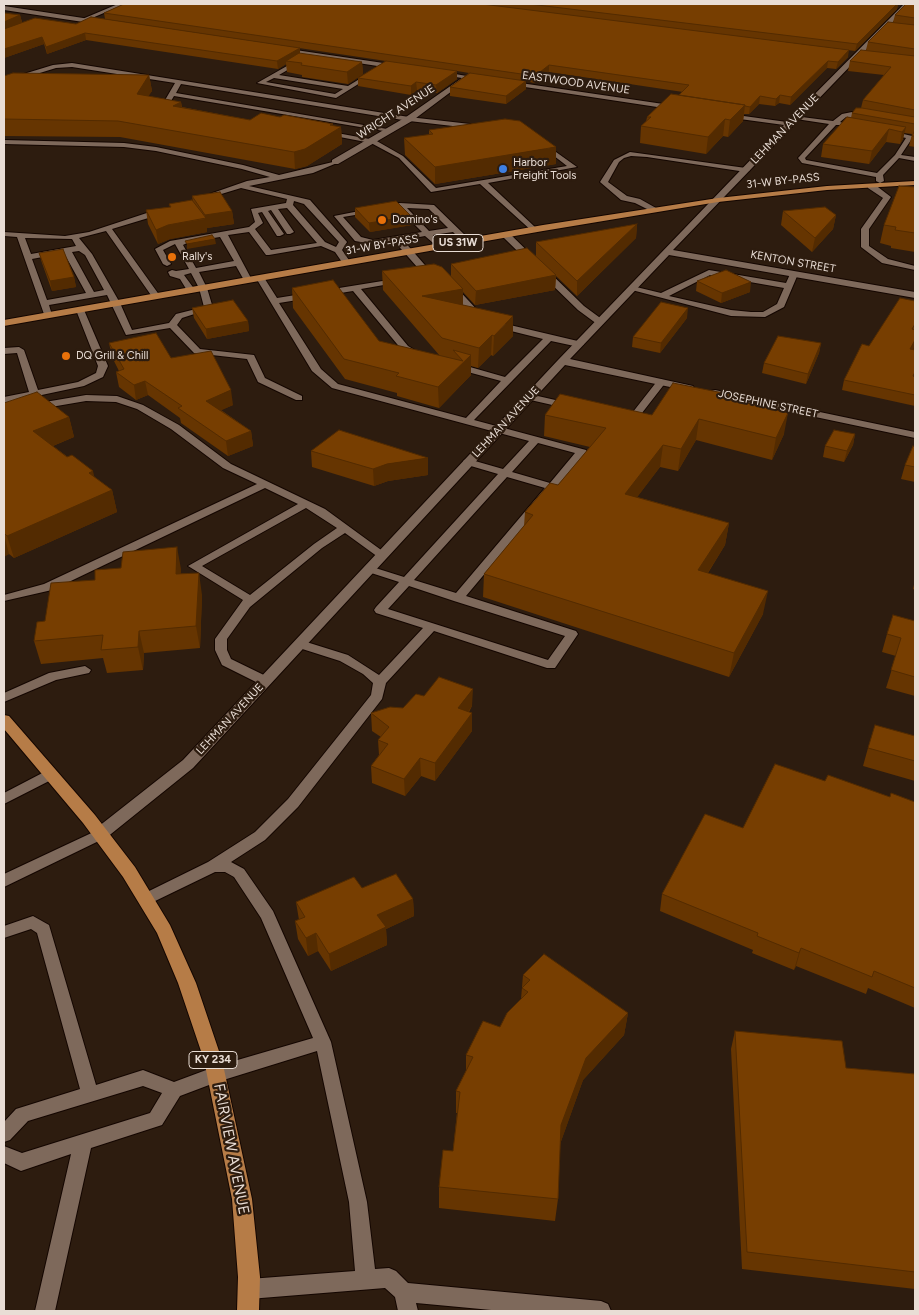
<!DOCTYPE html>
<style>
body{margin:0}
#map{position:relative;width:919px;height:1315px;overflow:hidden;background:#2d1c0f;font-family:Figtree,sans-serif}
canvas{display:block}
.frame{position:absolute;inset:0;border:5px solid #e9ddd5;pointer-events:none}
</style>
<div id="map">
<canvas width="919" height="1315"></canvas>
<div class="frame"></div>
</div>
<script>
const c = document.querySelector('canvas').getContext('2d');
c.lineJoin = 'round';
const poly = rows => new Path2D(rows.map(r => 'M' + r).join(''));
function trace(path, color, width, dash) { c.strokeStyle = color; c.lineWidth = width; c.lineCap = dash ? 'butt' : 'round'; c.setLineDash(dash || []); c.stroke(path); }
function paint(path, color) { c.fillStyle = color; c.fill(path, 'evenodd'); }
function write(font, color, halo, rows, align = 'center') {
  c.font = font + ' Figtree,sans-serif'; c.lineWidth = 4.5; c.setLineDash([]); c.textBaseline = 'middle'; c.strokeStyle = halo; c.fillStyle = color; for (const [text, x, y, turn = 0] of rows) {
    c.save(); c.translate(x, y); c.rotate((+turn || 0) * Math.PI / 180); c.textAlign = isNaN(turn) ? turn : align; if (halo) c.strokeText(text, 0, 0); c.fillText(text, 0, 0); c.restore();
  }
}
const service = poly([
 [118,4,125,4,85,21,80,20,118,4],
 [301,58,303,61,279,75,348,86,371,72,376,73,336,98,257,83,301,58],
 [274,78,343,89,335,94,266,82,274,78],
 [72,63,409,117,479,125,482,127,479,129,409,121,181,84,176,93,393,130,390,132,174,96,168,106,173,107,173,109,164,109,161,107,175,83,72,67,56,68,4,84,4,80,53,65,72,63],
 [852,112,872,116,869,118,846,117,840,122,843,123,843,125,836,125,805,158,806,160,877,173,895,155,906,138,885,133,885,131,887,130,912,136,913,137,901,155,915,157,915,161,899,158,883,175,884,181,880,183,876,181,876,177,802,163,798,158,799,157,829,124,796,119,794,118,794,116,833,121,842,114,852,112],
 [326,131,375,140,403,156,436,188,567,166,540,145,539,144,542,142,577,167,488,183,536,228,537,230,533,232,480,184,431,192,399,158,371,143,324,134,324,132,326,131],
 [4,140,124,143,156,147,243,165,279,175,337,161,337,163,313,173,249,186,310,200,347,242,342,250,351,263,350,265,344,265,335,252,321,246,269,255,266,255,249,232,228,235,252,280,245,282,236,266,199,272,207,288,213,308,182,318,177,325,200,349,254,355,265,378,302,396,302,400,296,400,258,382,247,359,194,353,170,328,126,335,107,295,49,305,52,315,45,317,17,237,4,236,4,232,65,236,89,232,159,209,165,209,165,213,112,229,160,296,159,298,153,298,106,231,79,238,92,254,120,303,132,330,169,323,176,314,204,307,199,288,191,273,184,275,195,290,191,293,188,292,180,279,170,276,168,272,172,270,176,271,189,269,175,244,163,250,171,264,167,266,163,264,155,249,170,241,249,227,255,222,251,209,286,203,287,199,241,188,205,199,201,197,247,181,270,177,242,169,156,151,124,147,4,144,4,140],
 [294,201,304,204,339,242,336,247,325,242,293,205,294,201],
 [287,208,317,243,271,250,255,229,263,223,258,213,262,212,277,236,280,236,284,234,268,211,271,210,287,234,290,234,294,232,278,209,287,208],
 [220,237,234,261,196,268,183,245,189,242,220,237],
 [25,238,72,239,76,246,31,254,25,238],
 [79,251,85,255,104,290,94,292,72,252,79,251],
 [64,253,86,293,47,300,32,259,64,253],
 [630,152,746,168,750,170,746,172,647,157,631,156,624,158,619,162,608,182,627,196,640,199,656,208,657,210,653,212,635,203,621,200,600,182,614,160,630,152],
 [868,184,874,184,891,197,869,229,869,246,888,259,915,266,915,270,882,263,861,247,861,229,883,198,868,188,868,184],
 [400,203,434,205,471,241,464,243,453,232,433,235,443,246,439,248,425,236,403,240,431,272,432,274,428,276,425,276,395,242,373,244,355,241,334,216,400,203],
 [398,208,422,232,373,240,361,237,343,217,398,208],
 [407,208,429,209,448,228,429,231,407,208],
 [503,233,509,233,584,306,603,320,603,324,597,324,578,310,503,237,503,233],
 [709,270,786,283,791,272,798,274,784,307,765,317,731,316,628,289,632,286,661,293,709,270],
 [710,275,784,288,777,304,763,312,751,312,731,310,669,296,710,275],
 [257,276,263,276,277,298,401,278,401,282,361,289,408,346,423,355,423,359,417,359,402,350,353,291,279,303,321,369,338,384,466,418,501,381,453,368,453,364,456,363,505,377,543,339,487,325,474,317,448,289,448,285,454,285,480,313,493,321,582,342,584,344,579,347,551,341,474,420,586,450,587,452,466,596,576,631,578,634,555,668,547,668,434,631,386,683,382,699,298,807,265,840,231,862,244,869,273,911,331,1042,367,1202,375,1269,389,1268,396,1271,408,1283,601,1301,608,1304,611,1311,502,1311,416,1303,418,1311,398,1311,395,1297,385,1288,249,1299,242,1296,239,1289,242,1282,249,1279,355,1271,349,1202,317,1051,217,1082,180,1096,162,1125,91,1148,55,1311,35,1311,71,1154,21,1171,4,1163,4,1146,22,1153,150,1113,162,1093,143,1086,28,1121,10,1140,4,1142,4,1122,16,1109,80,1089,37,933,31,929,4,938,4,926,33,916,49,925,96,1085,143,1070,174,1082,217,1066,313,1038,261,918,234,877,225,872,215,872,151,903,146,905,141,903,138,899,141,895,208,862,255,832,288,799,371,695,373,683,363,674,340,661,296,647,294,644,296,641,300,640,348,655,379,675,423,628,376,613,374,610,376,607,399,582,365,571,363,569,369,566,404,577,498,474,464,464,463,462,464,460,468,459,503,469,529,441,332,388,312,371,256,278,257,276],
 [538,443,575,453,550,483,512,472,538,443],
 [507,477,545,488,456,593,414,580,507,477],
 [409,586,454,601,565,636,548,660,388,609,409,586],
 [80,307,84,310,108,366,103,377,84,386,4,403,4,397,29,392,17,353,4,354,4,348,19,347,24,350,38,390,78,382,96,373,98,366,76,310,80,307],
 [661,379,666,382,635,422,623,421,623,417,629,417,658,380,661,379],
 [529,394,573,404,575,406,570,409,526,399,524,397,529,394],
 [86,395,117,396,143,405,179,425,231,464,325,509,388,555,386,557,378,557,345,533,322,548,250,607,227,639,227,650,231,659,270,678,271,681,270,684,260,684,222,665,215,650,215,639,243,600,188,566,298,504,265,488,52,590,4,601,4,595,44,584,257,484,223,468,171,429,137,409,116,402,86,401,4,415,4,409,86,395],
 [306,508,337,528,314,544,250,595,202,566,306,508],
 [85,666,91,670,89,673,56,680,4,702,4,693,49,673,85,666],
 [50,769,55,770,57,774,55,778,4,804,4,793,50,769],
 [100,829,105,830,107,834,105,838,4,887,4,874,100,829]
]);
const minor = poly([
 [904,4,910,4,673,250,915,292,915,298,669,255,570,359,693,386,694,388,693,390,689,391,565,365,193,768,106,838,100,840,94,838,92,834,94,830,183,760,559,359,784,125,725,117,722,117,722,113,787,122,904,4],
 [4,6,103,21,106,23,103,25,4,10,4,6],
 [282,48,397,65,400,67,397,69,280,51,279,50,282,48],
 [438,71,484,79,481,81,468,79,412,121,338,164,332,164,332,160,406,117,462,78,436,74,435,73,438,71],
 [507,81,677,106,681,108,677,110,505,84,504,83,507,81],
 [715,390,915,432,915,438,711,395,710,393,711,391,715,390]
]);
const primary = poly([
 [915,181,915,185,827,190,718,202,543,231,4,326,4,320,543,225,718,198,827,186,915,181],
 [4,715,9,716,95,815,135,867,170,925,196,983,222,1060,252,1199,260,1277,259,1311,237,1311,238,1277,232,1199,204,1060,178,983,157,933,123,877,83,823,4,729,4,715]
]);
const wall = poly([
 [124,4,898,4,897,9,855,51,767,40,848,57,836,69,827,68,790,105,779,103,775,106,759,104,749,114,744,114,743,121,728,137,723,136,706,154,640,143,641,126,646,122,647,117,679,95,683,92,549,72,534,83,526,81,526,89,506,104,450,96,450,87,469,73,457,71,457,79,437,93,417,90,411,95,358,86,358,78,386,61,105,19,104,13],
 [915,4,915,147,909,146,912,134,904,133,903,139,900,144,886,142,869,164,821,157,823,144,851,118,852,113,861,108,863,100,884,75,848,71,850,61,866,50,868,42,893,22,895,15],
 [4,13,20,15,22,22,76,24,300,48,300,54,362,62,363,74,348,84,302,77,302,75,287,72,286,64,278,69,86,40,47,54,44,44,4,58],
 [149,75,152,91,148,96,181,102,182,107,250,120,280,117,333,124,333,126,341,127,342,144,307,166,295,169,120,137,4,136,4,76],
 [429,130,556,164,435,184,405,155,404,138,429,135],
 [915,187,915,252,891,248,891,246,880,243,884,225],
 [192,196,232,211,234,224,207,228,207,232,170,239,158,244,148,224,146,210,170,207,169,204,193,202],
 [355,208,412,225,370,232,355,217],
 [783,211,836,215,833,229,812,252,781,225],
 [637,224,636,238,577,296,556,276,555,290,475,305,463,292,463,305,513,336,493,356,491,355,478,368,471,366,471,375,439,408,397,396,397,393,345,379,293,308,292,288,379,341,440,356,383,290,382,271,451,276,451,264,536,256,536,242],
 [39,253,74,277,76,287,52,291,42,263],
 [697,281,750,292,721,303,696,291],
 [915,301,915,346,913,349,915,350,915,406,842,390,844,380,869,346],
 [192,308,248,321,249,331,207,339,194,318],
 [687,318,660,353,632,347,633,337],
 [109,343,171,358,233,405,221,410,251,431,253,446,228,456,181,423,180,418,148,395,136,400,119,387,116,372,119,371,112,357],
 [821,343,819,353,806,384,762,373,764,363],
 [732,399,784,434,772,460,696,440,678,471,660,467,637,497,729,523,725,545,708,573,763,614,729,677,483,597,484,574,524,526,525,512,558,485,590,447,544,436,545,415,652,415],
 [4,403,69,417,74,437,53,446,112,490,117,512,14,558,9,554,4,556],
 [855,434,853,445,844,462,823,457,825,446],
 [915,447,915,482,901,479,905,465],
 [311,451,428,475,388,481,374,486,312,467],
 [181,569,180,574,202,595,200,648,144,653,143,670,107,673,103,658,41,664,34,641,95,580],
 [915,580,915,590,913,589],
 [915,621,915,696,886,688,896,656,882,652,887,634],
 [424,696,472,706,469,712,472,713,472,731,435,781,421,776,405,796,372,783,371,766,379,755,378,740,381,737,372,731,371,713,403,708],
 [915,736,915,781,863,766,868,748],
 [825,781,890,797,915,802,915,1008,868,988,866,994,796,966,794,970,752,953,753,950,660,911,662,894,743,828],
 [362,888,413,899,414,916,386,929,387,945,331,971,318,951,308,956,298,939,295,921,299,920,296,902],
 [523,975,628,1013,624,1035,583,1080,560,1144,558,1199,555,1221,439,1208,439,1187,453,1151,457,1113,456,1113,456,1091,466,1071,466,1055,500,1027,521,999],
 [735,1031,846,1068,915,1074,915,1289,742,1269,731,1049]
]);
const shadedWall = poly([
 [897,4,898,4,897,9,855,51,857,44],
 [20,15,22,23,4,30,4,22],
 [85,33,86,40,47,54,46,47],
 [42,37,44,44,4,58,4,49],
 [300,48,300,56,286,61,286,64,278,69,277,61],
 [849,50,848,57,836,69,838,62],
 [828,61,827,68,790,105,791,97],
 [362,62,363,74,348,84,347,72],
 [549,65,549,72,534,83,535,76],
 [457,71,457,79,437,93,436,85],
 [149,75,152,91,139,110,137,94],
 [526,81,526,89,506,104,506,96],
 [416,82,417,90,411,95,411,86],
 [780,95,779,103,775,106,776,99],
 [760,96,759,104,749,114,750,107],
 [181,102,183,118,173,106],
 [745,105,743,121,728,137,730,120],
 [725,119,723,136,706,154,708,137],
 [333,124,333,132,341,127,342,144,307,166,295,169,294,152],
 [906,127,903,139,900,144,902,132],
 [889,129,886,142,869,164,872,151],
 [556,147,556,164,435,184,435,167],
 [232,211,234,224,207,228,207,232,170,239,158,244,156,230,168,225,205,219,205,215],
 [836,215,833,229,812,252,815,238],
 [411,216,412,225,370,232,369,223],
 [637,224,636,238,577,296,577,281],
 [215,239,216,244,187,249,187,244],
 [556,275,555,290,475,305,476,291],
 [74,277,76,287,52,291,50,281],
 [751,282,750,292,721,303,722,293],
 [463,289,463,308,422,296],
 [688,308,687,318,660,353,661,343],
 [513,316,513,336,493,356,494,336],
 [248,321,249,331,207,339,206,329],
 [492,335,491,355,478,368,479,348],
 [915,340,915,346,908,359,910,349],
 [821,343,819,353,806,384,808,374],
 [471,355,471,375,439,408,438,387],
 [145,381,148,395,136,400,134,385],
 [231,390,233,405,209,416,206,401],
 [788,413,784,434,772,460,776,438],
 [69,417,74,437,38,452,33,431],
 [699,419,696,440,678,471,681,449],
 [251,431,253,446,228,456,226,441],
 [855,434,853,445,844,462,847,451],
 [663,445,660,467,623,516,625,494],
 [428,458,428,475,388,481,374,486,373,469,387,464],
 [93,471,98,493,89,473],
 [112,490,117,512,14,558,7,536],
 [729,523,725,545,695,593,698,570],
 [4,535,9,554,4,557],
 [177,547,181,569,180,597,176,574],
 [199,573,202,595,200,648,196,626],
 [768,591,763,614,729,677,734,653],
 [139,631,144,653,143,670,138,647],
 [473,689,472,706,458,726,458,708],
 [472,713,472,731,435,781,435,763],
 [420,758,421,776,405,796,404,779],
 [413,899,414,916,386,929,387,945,331,971,329,954,377,915],
 [316,933,318,951,308,956,306,938],
 [801,948,796,966,794,970,799,953],
 [628,1013,624,1035,583,1080,559,1147,561,1125,586,1058]
]);
const building = poly([
 [124,4,482,4,849,50,838,62,828,61,791,97,780,95,776,99,760,96,750,107,745,106,745,105,679,95,689,85,549,65,535,76,104,13,124,4],
 [529,4,897,4,857,44,529,4],
 [906,4,915,4,915,18,895,15,906,4],
 [4,13,20,15,4,22,4,13],
 [91,17,300,48,277,61,85,33,46,47,42,37,4,49,4,29,35,18,76,24,91,17],
 [888,22,915,25,915,49,868,42,888,22],
 [861,50,915,56,915,110,863,100,891,67,850,61,861,50],
 [299,53,362,62,347,72,301,65,302,63,286,61,299,53],
 [386,61,457,71,436,85,416,82,411,86,358,78,386,61],
 [13,73,149,75,137,94,181,102,173,106,250,120,261,113,280,117,284,115,333,124,330,125,341,127,305,149,294,152,118,121,4,119,4,76,13,73],
 [470,73,526,81,506,96,450,87,470,73],
 [671,94,745,105,730,120,725,119,708,137,641,126,651,117,647,117,671,94],
 [856,108,862,108,915,117,915,125,915,124,852,113,856,108],
 [847,117,906,127,902,132,889,129,872,151,823,144,847,117],
 [505,119,520,121,556,147,435,167,404,138,433,134,429,130,505,119],
 [915,130,915,136,912,136,915,130],
 [899,186,915,187,915,233,895,230,896,227,884,225,899,186],
 [220,192,232,211,205,215,192,196,220,192],
 [192,200,206,218,168,225,156,230,146,210,171,207,169,204,192,200],
 [396,201,411,216,369,223,355,208,396,201],
 [825,207,836,215,815,238,783,211,825,207],
 [637,224,577,281,536,242,637,224],
 [212,235,215,239,187,244,185,241,212,235],
 [527,248,556,275,476,291,451,264,527,248],
 [63,249,74,277,50,281,39,253,63,249],
 [434,264,442,267,463,289,422,296,513,316,494,336,492,335,479,348,442,338,382,271,434,264],
 [726,270,751,282,722,293,697,281,726,270],
 [333,280,379,341,463,361,453,350,471,355,438,387,396,376,399,373,344,359,292,288,333,280],
 [900,298,915,301,915,324,912,329,915,330,915,340,910,349,915,350,915,372,913,376,915,377,915,395,844,380,862,344,869,346,900,298],
 [233,300,248,321,206,329,192,308,233,300],
 [661,302,688,308,661,343,633,337,661,302],
 [156,333,171,358,211,351,231,390,206,401,251,431,226,441,178,408,182,406,145,381,134,385,116,372,124,369,109,343,156,333],
 [778,336,821,343,808,374,764,363,778,336],
 [673,383,733,395,730,399,788,413,776,438,699,419,681,449,663,445,625,494,729,523,698,570,768,591,734,653,484,574,533,515,525,512,550,483,558,485,606,428,545,415,560,394,652,415,673,383],
 [37,392,69,417,33,431,67,457,72,455,93,471,89,473,112,490,7,536,4,533,4,403,37,392],
 [339,430,428,458,387,464,373,469,311,451,339,430],
 [834,430,855,434,847,451,825,446,834,430],
 [913,446,915,447,915,467,905,465,913,446],
 [177,547,176,574,199,573,196,626,139,631,138,647,101,650,103,635,34,641,37,622,45,621,51,583,95,580,95,570,121,568,123,552,177,547],
 [893,615,915,621,915,677,891,670,901,638,887,634,893,615],
 [439,677,473,689,458,708,472,713,435,763,420,758,404,779,371,766,388,744,378,740,389,727,371,713,390,707,403,708,416,694,424,696,439,677],
 [875,725,915,736,915,761,868,748,875,725],
 [775,764,825,781,828,775,890,797,891,793,915,802,915,988,874,971,872,977,801,948,799,953,757,936,758,933,662,894,705,814,743,828,775,764],
 [396,874,413,899,377,915,386,927,329,954,316,933,306,938,295,921,305,917,296,902,354,877,362,888,396,874],
 [544,954,628,1013,586,1058,561,1125,558,1199,439,1187,443,1150,453,1151,460,1092,456,1091,473,1057,466,1055,483,1021,500,1027,507,1013,528,992,522,988,530,980,523,975,544,954],
 [735,1031,842,1041,846,1068,915,1074,915,1272,747,1252,735,1031]
]);
const markers = [
 [503,169,5,"#3f7fe0"],
 [382,220,5,"#e8710a"],
 [172,257,5,"#e8710a"],
 [66,356,5,"#e8710a"]
];
const farStreetnames = [
 ["EASTWOOD AVENUE",576,83,8],
 ["WRIGHT AVENUE",396,112,-33],
 ["LEHMAN AVENUE",785,129,-46],
 ["31-W BY-PASS",783,181,-6],
 ["31-W BY-PASS",382,245,-10],
 ["KENTON STREET",793,262,10],
 ["JOSEPHINE STREET",768,404,12],
 ["LEHMAN AVENUE",506,422,-47],
 ["LEHMAN AVENUE",230,719,-47]
];
const farPoinames = [
 ["Harbor",513,163],
 ["Freight Tools",513,176],
 ["Domino's",392,220],
 ["Rally's",182,257],
 ["DQ Grill & Chill",76,356]
];
const shields = [
 [458,243,50],
 [213,1060,48]
];
const shieldNames = [
 ["US 31W",458,243],
 ["KY 234",213,1060]
];
const nearStreetnames = [
 ["FAIRVIEW AVENUE",231,1149,79]
];
trace(service, '#140600', 2);
trace(minor, '#140600', 2);
trace(primary, '#140600', 2);
paint(service, '#7e695b');
paint(minor, '#7e695b');
paint(primary, '#b67c47');
paint(wall, '#663501');
paint(shadedWall, '#532b01');
paint(building, '#773e01');
trace(building, '#532b01', 1);
for (const [x, y, r, color] of markers) { const dot = new Path2D(); dot.arc(x, y, r, 0, 2 * Math.PI); c.fillStyle = color; c.fill(dot); trace(dot, '#2d1c0f', 2); }
write('11px', '#e9ddd5', '#2d1c0f', farStreetnames);
write('11px', '#e9ddd5', '#2d1c0f', farPoinames, 'left');
for (const [x, y, w] of shields) { const box = new Path2D(); box.roundRect(x - w / 2, y - 8.5, w, 17, 4); c.fillStyle = '#2d1c0f'; c.fill(box); trace(box, '#e9ddd5', 1); }
write('bold 11px', '#e9ddd5', null, shieldNames);
write('15px', '#e9ddd5', '#2d1c0f', nearStreetnames);
</script>
